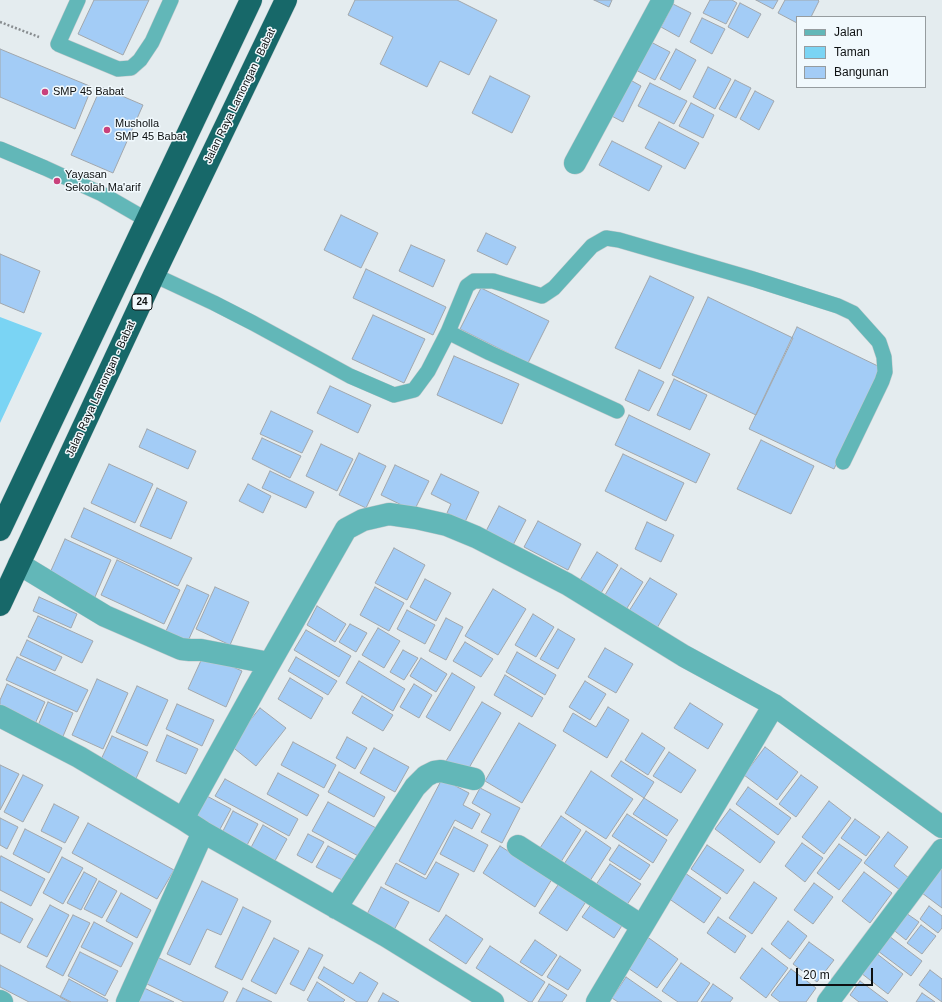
<!DOCTYPE html>
<style>
body{margin:0}
#map{position:relative;width:942px;height:1002px;overflow:hidden;background:#e4ecef;font-family:Helvetica,sans-serif}
canvas{display:block}
.legend{position:absolute;left:796px;top:16px;width:130px;height:72px;box-sizing:border-box;background:#f1f9fd;border:1px solid #969c9f;margin:0;padding:5px 7px;list-style:none;font-size:12px;color:#0e1112}
.legend li{display:flex;align-items:center;gap:8px;height:20px}
.legend b{width:20px;border:1px solid #969c9f}
.scale{position:absolute;left:796px;top:968px;width:77px;height:18px;box-sizing:border-box;border:2px solid #0e1112;border-top:0;padding-left:5px;font-size:12px;line-height:14px;white-space:nowrap;color:#0e1112;-webkit-text-stroke:3px #f1f9fd;paint-order:stroke}
</style>
<div id="map">
<canvas width="942" height="1002"></canvas>
<ul class="legend">
<li><b style="height:5px;background:#62b7b8"></b>Jalan</li>
<li><b style="height:11px;background:#7ad4f4"></b>Taman</li>
<li><b style="height:11px;background:#a3ccf6"></b>Bangunan</li>
</ul>
<div class="scale">20 m</div>
</div>
<script>
const c = document.querySelector('canvas').getContext('2d');
c.lineJoin = 'round';
function paint(path, color) { c.fillStyle = color; c.fill(path, 'evenodd'); }
const poly = rows => new Path2D(rows.map(r => 'M' + r).join(''));
function trace(path, color, width, dash) { c.strokeStyle = color; c.lineWidth = width; c.lineCap = dash ? 'butt' : 'round'; c.setLineDash(dash || []); c.stroke(path); }
function write(font, color, halo, rows, align = 'center') {
  c.font = font + ' Helvetica,sans-serif'; c.lineWidth = 3; c.setLineDash([]); c.textBaseline = 'middle'; c.strokeStyle = halo; c.fillStyle = color; for (const [text, x, y, turn = 0] of rows) {
    c.save(); c.translate(x, y); c.rotate((+turn || 0) * Math.PI / 180); c.textAlign = isNaN(turn) ? turn : align; if (halo) c.strokeText(text, 0, 0); c.fillText(text, 0, 0); c.restore();
  }
}
const green = poly([
 [0,317,42,333,0,423]
]);
const building = poly([
 [94,0,149,0,123,55,78,34,94,0],
 [355,0,457,0,497,20,469,75,440,61,427,87,380,64,393,37,348,15,355,0],
 [594,0,612,0,609,7,594,0],
 [710,0,732,0,737,3,726,24,703,13,710,0],
 [756,0,778,0,773,9,756,0],
 [785,0,818,0,819,1,811,17,797,17,797,23,778,13,785,0],
 [740,3,761,14,748,38,728,27,740,3],
 [673,4,691,13,679,37,661,27,673,4],
 [702,18,725,29,712,54,690,42,702,18],
 [649,41,670,52,655,80,634,69,649,41],
 [0,49,92,87,75,129,0,97,0,49],
 [676,49,696,60,680,90,660,79,676,49],
 [708,67,731,79,715,109,693,97,708,67],
 [490,76,530,96,512,133,472,113,490,76],
 [625,77,641,86,623,122,606,113,625,77],
 [735,80,751,88,736,118,719,109,735,80],
 [650,83,687,101,674,124,638,106,650,83],
 [101,87,143,105,113,173,71,155,101,87],
 [755,91,774,101,759,130,740,119,755,91],
 [691,103,714,115,703,138,679,126,691,103],
 [659,122,699,143,685,169,645,148,659,122],
 [612,141,662,166,649,191,599,165,612,141],
 [341,215,378,233,361,268,324,250,341,215],
 [486,233,516,247,507,265,477,251,486,233],
 [411,245,445,260,433,287,399,271,411,245],
 [0,254,40,271,24,313,0,303,0,254],
 [366,269,446,307,433,335,353,298,366,269],
 [650,276,694,297,660,369,615,348,650,276],
 [481,288,549,321,528,363,460,329,481,288],
 [708,297,793,338,756,415,672,375,708,297],
 [373,315,425,339,404,383,352,359,373,315],
 [797,327,882,368,834,469,749,429,797,327],
 [454,356,519,384,502,424,437,395,454,356],
 [639,370,664,382,649,411,625,400,639,370],
 [674,379,707,395,690,430,657,415,674,379],
 [330,386,371,405,358,433,317,413,330,386],
 [271,411,313,431,302,453,260,434,271,411],
 [629,415,710,454,696,483,615,445,629,415],
 [147,429,196,451,188,469,139,447,147,429],
 [262,438,301,456,290,478,252,459,262,438],
 [761,440,814,466,791,514,737,489,761,440],
 [321,444,353,459,337,491,306,476,321,444],
 [359,453,386,466,366,508,339,495,359,453],
 [623,454,684,483,666,521,605,491,623,454],
 [109,464,153,484,135,523,91,503,109,464],
 [395,465,429,481,414,511,381,495,395,465],
 [270,471,314,492,306,508,262,488,270,471],
 [441,474,479,492,465,522,447,513,451,504,431,494,441,474],
 [248,484,271,496,263,513,239,501,248,484],
 [157,488,187,502,171,539,140,526,157,488],
 [499,506,526,520,511,549,484,535,499,506],
 [84,508,192,558,178,586,71,537,84,508],
 [538,521,581,544,568,570,524,547,538,521],
 [647,522,674,535,661,562,635,549,647,522],
 [65,539,111,560,95,597,49,575,65,539],
 [394,548,425,565,407,600,375,583,394,548],
 [597,552,618,565,598,598,577,585,597,552],
 [117,560,180,590,164,624,101,595,117,560],
 [621,568,643,582,624,613,602,600,621,568],
 [650,578,677,594,657,628,629,611,650,578],
 [425,579,451,593,436,621,410,607,425,579],
 [187,585,209,595,188,641,166,631,187,585],
 [215,587,249,602,230,645,196,629,215,587],
 [375,587,404,603,389,631,360,615,375,587],
 [493,589,526,609,498,655,465,636,493,589],
 [39,597,77,614,71,628,33,611,39,597],
 [317,606,346,624,335,642,307,625,317,606],
 [407,610,435,625,425,644,397,629,407,610],
 [533,614,554,627,536,657,515,645,533,614],
 [38,616,93,641,82,663,28,637,38,616],
 [446,618,463,627,446,660,429,651,446,618],
 [350,624,367,633,356,652,339,642,350,624],
 [378,628,400,641,384,668,362,655,378,628],
 [558,629,575,639,558,669,540,659,558,629],
 [306,630,351,656,339,677,294,650,306,630],
 [27,640,62,657,55,671,20,655,27,640],
 [465,642,493,659,481,677,453,661,465,642],
 [605,648,633,664,616,693,588,677,605,648],
 [403,650,418,658,404,680,390,672,403,650],
 [517,652,556,675,545,695,506,672,517,652],
 [204,654,242,671,226,707,188,689,204,654],
 [17,657,88,690,77,712,6,680,17,657],
 [296,657,337,681,328,695,288,671,296,657],
 [421,658,447,674,436,692,410,676,421,658],
 [359,661,405,689,393,711,346,683,359,661],
 [452,673,475,687,450,731,426,717,452,673],
 [505,675,543,698,532,717,494,695,505,675],
 [290,678,323,698,311,719,278,699,290,678],
 [97,679,128,693,103,749,72,735,97,679],
 [585,681,606,694,590,720,569,707,585,681],
 [7,684,45,702,34,726,0,710,0,700,7,684],
 [414,684,432,695,419,718,400,707,414,684],
 [137,686,168,700,147,746,116,732,137,686],
 [362,696,393,715,383,731,352,713,362,696],
 [48,702,73,713,61,741,36,730,48,702],
 [482,702,501,713,466,773,446,761,482,702],
 [690,703,723,724,708,749,674,728,690,703],
 [177,704,214,720,202,746,166,729,177,704],
 [608,707,629,720,607,758,563,731,573,713,596,727,608,707],
 [260,708,286,728,256,766,230,745,260,708],
 [519,723,556,745,522,803,485,781,519,723],
 [642,733,665,748,648,775,625,760,642,733],
 [167,735,198,749,186,774,156,761,167,735],
 [112,736,148,752,134,783,98,766,112,736],
 [347,737,367,748,355,769,336,758,347,737],
 [293,742,336,765,324,788,281,765,293,742],
 [765,747,798,772,777,800,744,775,765,747],
 [374,748,409,767,395,792,360,773,374,748],
 [669,752,696,770,681,793,653,776,669,752],
 [621,761,654,782,644,798,611,776,621,761],
 [0,765,19,774,0,810,0,765],
 [591,771,633,799,606,839,565,813,591,771],
 [339,772,385,797,374,817,328,792,339,772],
 [278,773,319,795,307,816,267,794,278,773],
 [23,775,43,785,23,822,4,812,23,775],
 [801,775,818,787,796,817,779,804,801,775],
 [225,779,298,819,289,836,215,796,225,779],
 [442,779,469,793,463,805,480,814,472,829,455,820,425,875,399,861,442,779],
 [748,787,791,818,778,835,736,804,748,787],
 [480,788,520,808,502,843,481,832,491,814,472,803,480,788],
 [205,795,231,809,219,831,193,817,205,795],
 [644,798,678,820,667,836,633,814,644,798],
 [829,801,851,818,824,854,802,837,829,801],
 [328,802,376,828,360,857,312,831,328,802],
 [54,804,79,817,65,843,41,831,54,804],
 [730,809,775,842,760,863,715,829,730,809],
 [233,811,258,824,244,851,220,837,233,811],
 [627,814,667,840,653,863,612,836,627,814],
 [561,816,581,830,559,865,538,851,561,816],
 [0,818,18,827,7,849,0,845,0,818],
 [855,819,880,837,866,856,841,838,855,819],
 [88,823,174,870,157,899,72,853,88,823],
 [263,825,287,839,271,868,247,855,263,825],
 [454,827,488,845,474,872,440,854,454,827],
 [25,829,62,848,49,873,13,854,25,829],
 [586,831,611,848,588,884,562,867,586,831],
 [888,832,908,847,894,866,909,878,900,890,864,863,888,832],
 [308,834,324,842,312,863,297,855,308,834],
 [802,843,823,858,805,882,785,866,802,843],
 [839,844,862,860,839,890,817,873,839,844],
 [619,845,650,865,640,880,609,860,619,845],
 [707,845,744,870,727,894,691,869,707,845],
 [328,846,355,860,344,881,316,867,328,846],
 [500,846,552,879,535,907,483,873,500,846],
 [1,856,45,879,31,906,0,890,0,858,1,856],
 [62,857,83,868,63,904,43,893,62,857],
 [436,862,459,874,439,912,385,884,396,863,426,879,436,862],
 [610,864,641,884,624,909,593,889,610,864],
 [942,866,942,908,918,890,942,866],
 [84,872,97,879,81,910,67,903,84,872],
 [864,872,892,893,870,923,842,901,864,872],
 [685,873,721,898,704,923,668,898,685,873],
 [99,881,117,891,102,918,84,909,99,881],
 [202,881,238,899,221,935,207,929,190,965,167,954,202,881],
 [560,882,587,900,567,931,539,913,560,882],
 [754,882,777,898,752,934,729,918,754,882],
 [814,883,833,897,813,924,794,910,814,883],
 [381,887,409,902,394,930,366,916,381,887],
 [121,893,151,910,137,938,106,921,121,893],
 [1,902,33,919,20,943,0,933,0,903,1,902],
 [592,903,623,924,614,938,582,917,592,903],
 [50,905,69,915,47,957,27,947,50,905],
 [929,906,942,916,942,928,938,933,920,919,929,906],
 [243,907,271,921,242,980,215,967,243,907],
 [903,911,919,922,906,940,891,928,903,911],
 [73,915,90,923,63,976,46,967,73,915],
 [446,915,483,939,466,964,429,940,446,915],
 [718,917,746,936,735,953,707,933,718,917],
 [788,921,807,936,790,959,771,944,788,921],
 [94,922,133,943,121,967,81,947,94,922],
 [921,925,936,936,922,954,907,943,921,925],
 [885,933,922,961,911,976,874,948,885,933],
 [646,936,678,959,657,988,625,966,646,936],
 [274,938,299,951,276,994,251,981,274,938],
 [535,940,557,955,542,976,520,962,535,940],
 [809,942,834,960,817,982,793,964,809,942],
 [490,946,545,982,532,1002,529,1002,476,968,490,946],
 [309,948,323,955,304,991,290,984,309,948],
 [762,948,788,968,766,998,740,978,762,948],
 [80,952,118,971,105,996,68,976,80,952],
 [876,953,903,974,888,994,861,973,876,953],
 [560,956,581,970,568,990,547,977,560,956],
 [157,957,228,992,223,1002,184,1002,145,983,157,957],
 [681,963,710,983,697,1002,678,1002,662,991,681,963],
 [0,965,71,1002,29,1002,0,987,0,965],
 [324,967,353,984,360,972,378,983,367,1002,357,1002,318,978,324,967],
 [791,969,816,988,806,1002,780,1002,771,995,791,969],
 [930,970,942,979,942,1002,919,985,930,970],
 [626,977,662,1002,618,1002,612,998,626,977],
 [69,979,108,1000,107,1002,69,1002,60,997,69,979],
 [860,981,888,1002,859,1002,850,995,860,981],
 [317,982,345,1000,343,1002,310,1002,307,1000,317,982],
 [549,984,567,995,562,1002,538,1002,549,984],
 [713,984,733,998,730,1002,701,1002,713,984],
 [142,987,174,1002,135,1002,142,987],
 [243,988,272,1002,236,1002,243,988],
 [383,993,399,1002,378,1002,383,993],
 [922,993,935,1002,916,1002,922,993]
]);
const path = poly([
 [0,22,39,37]
]);
const lane = poly([
 [78,0,58,44,118,69,131,68,140,60,152,42,171,0],
 [0,149,45,168,102,194,147,220],
 [154,275,214,303,253,323,350,376,394,395,414,390,428,371,448,332,490,353,617,411],
 [448,332,467,286,474,281,493,281,542,296,554,288,592,246,606,238,619,240,753,279,838,306,853,313,879,342,884,357,885,372,882,381,843,462]
]);
const street = poly([
 [575,163,663,0],
 [19,564,105,616,181,649,190,650,201,650,269,663],
 [0,716,79,757,183,819,203,832,386,936,493,1002],
 [183,819,255,689,346,529,363,520,389,514,416,518,447,525,476,537,567,584,684,656,774,705,942,827],
 [518,846,642,926],
 [336,908,415,787,426,776,434,772,441,771,474,779],
 [0,1001,2,1002],
 [127,1002,203,832],
 [597,1002,774,705],
 [828,1002,942,850]
]);
const highway = poly([
 [0,530,251,0],
 [0,605,154,275,286,0]
]);
const markers = [
 [45,92,4,"#c9417c"],
 [107,130,4,"#c9417c"],
 [57,181,4,"#c9417c"]
];
const shields = [
 [142,302,20]
];
const shieldNames = [
 ["24",142,302]
];
const poiNames = [
 ["SMP 45 Babat",53,92],
 ["Musholla",115,124],
 ["SMP 45 Babat",115,137],
 ["Yayasan",65,175],
 ["Sekolah Ma'arif",65,188]
];
const streetNames = [
 ["Jalan Raya Lamongan - Babat",240,96,-64],
 ["Jalan Raya Lamongan - Babat",101,389,-65]
];
paint(green, '#7ad4f4');
paint(building, '#a3ccf6');
trace(building, '#a1a7ac', 1);
trace(lane, '#c2c9cc', 16);
trace(street, '#c2c9cc', 23);
trace(highway, '#c2c9cc', 23);
trace(path, '#888d90', 2.5, [2, 2]);
trace(lane, '#62b7b8', 15);
trace(street, '#62b7b8', 22);
trace(highway, '#176869', 22);
for (const [x, y, r, color] of markers) { const dot = new Path2D(); dot.arc(x, y, r, 0, 2 * Math.PI); c.fillStyle = color; c.fill(dot); trace(dot, '#f1f9fd', 1.5); }
for (const [x, y, w] of shields) { const box = new Path2D(); box.roundRect(x - w / 2, y - 8, w, 16, 3); c.fillStyle = '#f1f9fd'; c.fill(box); trace(box, '#0e1112', 1); }
write('bold 10px', '#0e1112', null, shieldNames);
write('11px', '#0e1112', '#f1f9fd', poiNames, 'left');
write('11px', '#0e1112', '#f1f9fd', streetNames);
</script>
